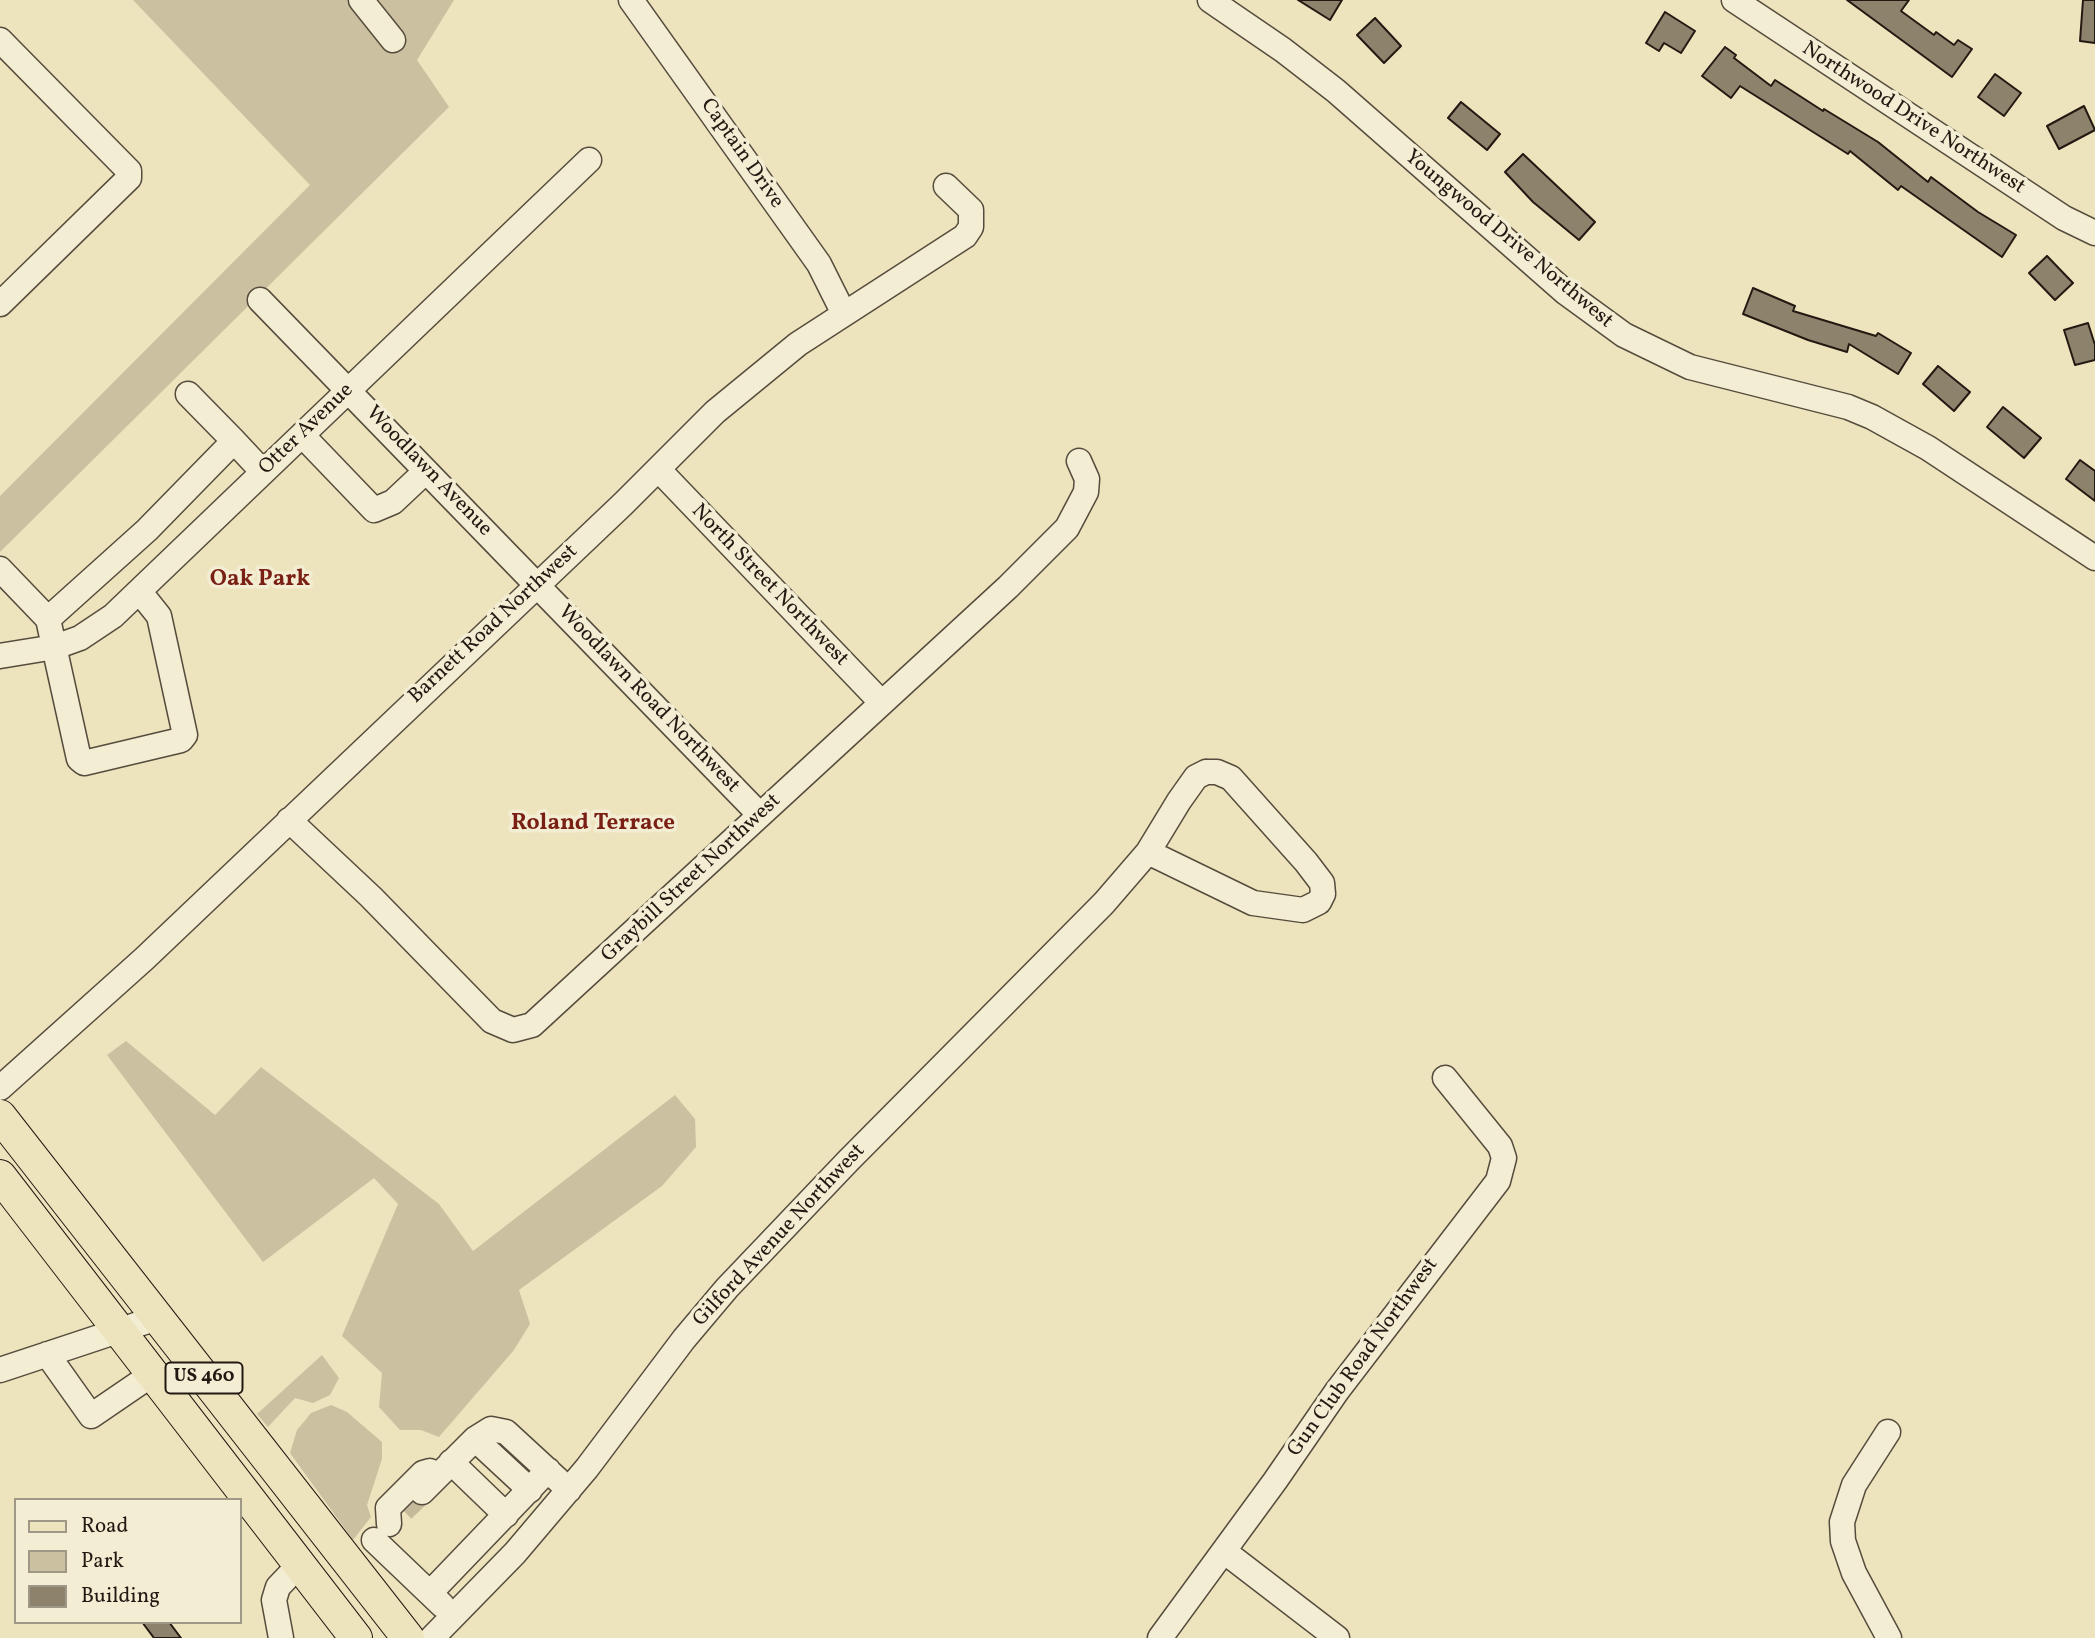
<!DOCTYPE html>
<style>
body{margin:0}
#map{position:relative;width:2095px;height:1638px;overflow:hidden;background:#ede3bd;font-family:Vollkorn,serif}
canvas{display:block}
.legend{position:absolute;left:14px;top:1498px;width:228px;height:126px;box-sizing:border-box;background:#f3edd4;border:2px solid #a09886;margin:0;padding:9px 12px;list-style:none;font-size:21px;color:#241912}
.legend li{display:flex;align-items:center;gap:14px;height:35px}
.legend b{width:35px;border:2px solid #a09886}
</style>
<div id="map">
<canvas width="2095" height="1638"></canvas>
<ul class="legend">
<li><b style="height:9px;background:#ede3bd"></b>Road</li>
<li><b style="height:19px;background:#cbc1a0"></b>Park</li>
<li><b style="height:19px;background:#8d826b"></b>Building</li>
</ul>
</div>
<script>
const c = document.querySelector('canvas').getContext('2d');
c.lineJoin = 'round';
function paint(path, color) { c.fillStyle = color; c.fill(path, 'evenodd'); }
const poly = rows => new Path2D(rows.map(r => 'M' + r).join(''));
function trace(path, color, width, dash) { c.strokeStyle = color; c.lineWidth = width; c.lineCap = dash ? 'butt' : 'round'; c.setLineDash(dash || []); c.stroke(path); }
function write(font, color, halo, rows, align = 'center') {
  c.font = font + ' Vollkorn,serif'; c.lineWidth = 7; c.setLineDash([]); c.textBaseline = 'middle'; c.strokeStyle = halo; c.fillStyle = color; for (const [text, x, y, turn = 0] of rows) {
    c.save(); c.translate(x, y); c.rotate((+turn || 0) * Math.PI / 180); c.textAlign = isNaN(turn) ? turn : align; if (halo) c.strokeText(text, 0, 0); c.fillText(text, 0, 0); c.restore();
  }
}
const green = poly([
 [133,0,454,0,417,60,449,107,0,552,0,496,310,185],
 [126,1041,215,1115,261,1067,439,1204,473,1251,675,1095,695,1119,696,1147,662,1186,519,1290,530,1324,514,1350,439,1437,421,1430,400,1430,379,1407,382,1373,342,1336,398,1204,374,1178,263,1262,107,1055],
 [322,1355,339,1378,330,1395,313,1403,295,1398,268,1427,257,1414],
 [331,1405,347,1412,382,1442,382,1459,367,1505,371,1517,353,1540,290,1453,297,1430,311,1413]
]);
const building = poly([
 [1298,0,1342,0,1330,20,1298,0],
 [1847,0,1909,0,1901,11,1934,35,1936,32,1954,45,1958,40,1972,49,1952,77,1847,0],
 [2083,0,2095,0,2095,43,2080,41,2083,0],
 [1665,12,1695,31,1681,53,1664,43,1659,51,1646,43,1665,12],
 [1375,18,1401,46,1384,63,1357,35,1375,18],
 [1725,47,1736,55,1734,58,1771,86,1775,80,1823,111,1824,109,1878,142,1928,182,1931,177,1978,212,2016,235,2002,257,1901,186,1898,190,1850,151,1848,154,1740,86,1731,98,1702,76,1725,47],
 [1995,74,2021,93,2004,116,1978,97,1995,74],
 [1461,102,1500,134,1487,150,1448,118,1461,102],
 [2084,106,2095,130,2059,149,2047,126,2084,106],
 [1523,154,1595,222,1579,240,1533,202,1505,172,1523,154],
 [2047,256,2073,283,2055,300,2029,273,2047,256],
 [1753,288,1795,306,1793,311,1876,336,1878,333,1911,353,1898,374,1849,344,1847,352,1808,340,1743,314,1753,288],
 [2088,323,2095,345,2095,360,2075,365,2064,330,2088,323],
 [1938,366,1970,392,1954,411,1923,384,1938,366],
 [2003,407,2041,438,2024,458,1987,427,2003,407],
 [2080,460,2095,471,2095,501,2066,479,2080,460],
 [142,1622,169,1622,181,1638,154,1638,142,1622]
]);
const minorTunnel = poly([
 [403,1510,422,1492]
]);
const minor = poly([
 [361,0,393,40],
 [631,0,819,264,843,312],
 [1210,0,1283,50,1336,91,1565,292,1624,335,1690,367,1848,407,1872,417,1928,448,2095,558],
 [1734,0,2064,218,2095,233],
 [0,40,129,171,129,178,0,304],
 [260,300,760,815],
 [188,394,234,441],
 [302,435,374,510,393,502,426,471],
 [658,469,881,702],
 [0,569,48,619],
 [139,591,159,616,185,735,181,740,84,763,79,759,48,619,147,530,234,441,263,472],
 [0,656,55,647,80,638,113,616,589,160],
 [1206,772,1217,772,1231,778,1306,862,1322,883,1323,894,1319,902,1303,910,1253,903,1148,852,1179,801,1196,777,1206,772],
 [289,820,371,897,492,1021,513,1030,532,1025,1008,587,1067,528,1086,492,1087,479,1079,461],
 [0,1088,144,959,623,504,715,412,798,344,965,236,971,227,971,210,946,186],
 [47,1354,91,1416,154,1373],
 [0,1370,157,1318],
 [1888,1432,1854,1485,1842,1522,1843,1541,1854,1573,1889,1638],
 [475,1439,530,1490],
 [451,1462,506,1515],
 [422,1492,475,1439,491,1429,506,1432,569,1490],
 [389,1524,388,1508,423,1473,430,1471],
 [374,1540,442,1605],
 [1225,1552,1337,1638],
 [430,1593,548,1470],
 [281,1638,274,1600,278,1587,300,1564],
 [432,1638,515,1553,587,1468,684,1339,727,1288,848,1161,1104,903,1148,852],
 [1160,1638,1275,1481,1337,1391,1498,1181,1504,1158,1500,1146,1445,1078]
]);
const major = poly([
 [0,1116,408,1638],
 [0,1176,356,1638]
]);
const shields = [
 [204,1378,77]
];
const shieldNames = [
 ["US 460",204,1378]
];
const streetNames = [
 ["Northwood Drive Northwest",1913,119,33],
 ["Captain Drive",741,154,55],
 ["Youngwood Drive Northwest",1508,240,40],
 ["Otter Avenue",307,430,-44],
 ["Woodlawn Avenue",428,472,46],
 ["North Street Northwest",769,586,46],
 ["Barnett Road Northwest",494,625,-43],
 ["Woodlawn Road Northwest",648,700,46],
 ["Graybill Street Northwest",692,879,-43],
 ["Gilford Avenue Northwest",780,1236,-47],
 ["Gun Club Road Northwest",1364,1358,-54]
];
const neighbourhoodNames = [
 ["Oak Park",260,581],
 ["Roland Terrace",593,825]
];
paint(green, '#cbc1a0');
paint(building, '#8d826b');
trace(building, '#241912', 2);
trace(minorTunnel, '#c5bb9b', 24, [24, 12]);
trace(minor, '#564c3d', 27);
trace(major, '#241912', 34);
trace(minor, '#f3edd4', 24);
trace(major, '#ede3bd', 32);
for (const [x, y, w] of shields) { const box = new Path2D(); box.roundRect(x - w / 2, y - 15.5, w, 31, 5); c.fillStyle = '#f3edd4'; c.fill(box); trace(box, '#241912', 2); }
write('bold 19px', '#241912', null, shieldNames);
write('21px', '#241912', '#f3edd4', streetNames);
write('bold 23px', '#7a1f14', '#f3edd4', neighbourhoodNames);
</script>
